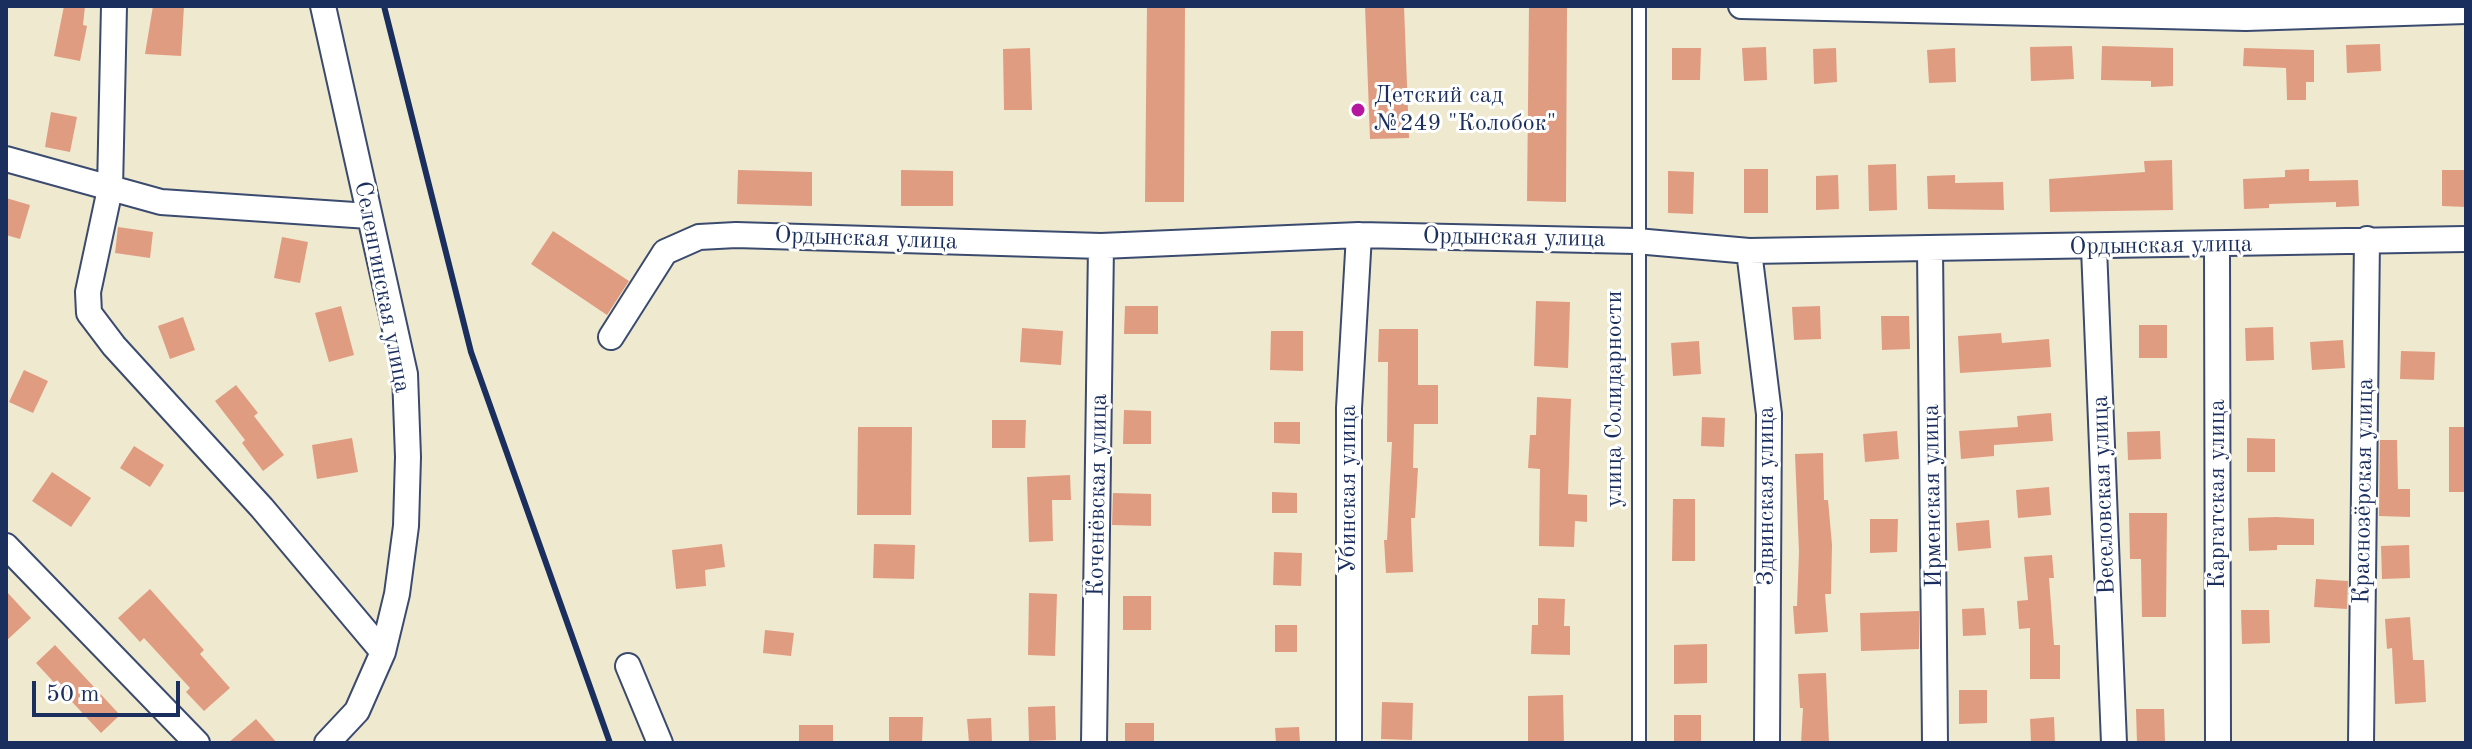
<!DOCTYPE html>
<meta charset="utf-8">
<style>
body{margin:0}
#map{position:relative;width:2472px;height:749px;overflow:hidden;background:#efe9d0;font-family:"Old Standard TT",serif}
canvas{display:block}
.frame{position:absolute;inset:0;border:8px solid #1b2f5e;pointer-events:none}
.scale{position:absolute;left:32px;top:681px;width:148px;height:36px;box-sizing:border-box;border:4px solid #1b2f5e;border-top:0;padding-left:10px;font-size:24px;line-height:28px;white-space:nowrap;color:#1b2f5e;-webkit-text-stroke:6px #fff;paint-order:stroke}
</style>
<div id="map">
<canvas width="2472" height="749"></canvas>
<div class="frame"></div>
<div class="scale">50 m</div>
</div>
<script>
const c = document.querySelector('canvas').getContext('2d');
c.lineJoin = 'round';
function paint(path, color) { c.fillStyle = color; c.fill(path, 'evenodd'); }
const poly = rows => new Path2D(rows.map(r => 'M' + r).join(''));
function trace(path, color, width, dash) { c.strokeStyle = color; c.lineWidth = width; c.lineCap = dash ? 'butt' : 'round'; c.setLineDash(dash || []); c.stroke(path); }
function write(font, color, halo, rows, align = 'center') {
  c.font = font + ' "Old Standard TT",serif'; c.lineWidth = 6; c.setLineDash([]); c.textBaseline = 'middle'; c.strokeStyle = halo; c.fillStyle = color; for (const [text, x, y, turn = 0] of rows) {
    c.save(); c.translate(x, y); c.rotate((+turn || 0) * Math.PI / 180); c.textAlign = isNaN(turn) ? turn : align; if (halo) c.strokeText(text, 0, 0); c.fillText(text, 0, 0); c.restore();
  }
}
const building = poly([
 [64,6,85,6,83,25,87,26,80,61,54,56],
 [153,6,184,6,181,56,145,54],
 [1147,6,1185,6,1184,202,1145,202],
 [1365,6,1404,6,1409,138,1370,139],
 [1529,6,1567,6,1566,202,1527,201],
 [2380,44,2381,71,2347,73,2346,45],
 [2072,46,2074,79,2031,81,2030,47],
 [2102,46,2173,48,2173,86,2151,87,2151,81,2101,80],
 [1766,47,1767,80,1744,81,1742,48],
 [1030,48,1032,110,1004,110,1003,49],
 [1672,48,1701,48,1700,80,1672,80],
 [1836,48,1837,82,1814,84,1813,49],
 [1955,48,1956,82,1929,83,1927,50],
 [2244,48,2314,50,2314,82,2306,82,2306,100,2287,100,2286,68,2243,66],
 [51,112,77,117,70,152,45,147],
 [2172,160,2173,210,2050,212,2049,179,2145,172,2144,161],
 [1896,164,1897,210,1869,211,1868,165],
 [1744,169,1768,169,1768,213,1744,213],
 [2309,169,2309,181,2358,180,2359,206,2336,207,2336,202,2269,204,2269,208,2244,209,2243,179,2285,177,2285,170],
 [738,170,812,172,812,206,737,204],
 [901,170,953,171,953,206,901,206],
 [2442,170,2466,170,2466,207,2442,206],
 [1668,171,1694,172,1693,214,1668,213],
 [1838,175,1839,209,1816,210,1816,176],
 [1955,175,1955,183,2003,182,2004,210,1928,209,1927,176],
 [6,198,30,205,20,239,6,235],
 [118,227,153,232,150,258,115,253],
 [553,231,629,281,607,315,531,264],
 [282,237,308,242,300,283,274,278],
 [1536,301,1570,302,1568,368,1534,366],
 [341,306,354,355,329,362,315,313],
 [1125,306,1158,306,1158,334,1124,334],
 [1820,306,1821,339,1794,340,1792,307],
 [1881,316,1909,316,1910,349,1882,350],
 [183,317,195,350,170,359,158,326],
 [2139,325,2167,325,2167,358,2139,358],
 [2273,327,2274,360,2246,361,2245,328],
 [1022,328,1063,331,1061,365,1020,362],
 [1379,329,1418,329,1418,385,1438,385,1438,424,1414,424,1413,468,1418,468,1415,518,1411,518,1413,572,1386,573,1384,540,1387,540,1392,442,1387,442,1388,362,1378,362],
 [1271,331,1303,331,1303,371,1270,370],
 [2001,333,2002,343,2049,339,2051,367,1960,373,1958,336],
 [2343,340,2345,368,2312,370,2310,342],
 [1699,341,1701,374,1673,376,1671,343],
 [2401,351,2435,352,2434,380,2400,379],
 [24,370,48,381,33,413,9,402],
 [236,385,258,413,254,416,284,455,263,471,242,443,245,440,215,401],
 [1537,397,1571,399,1568,494,1587,495,1587,522,1575,521,1574,547,1539,546,1540,469,1528,468,1530,435,1536,435],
 [1124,410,1151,411,1151,444,1123,444],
 [2051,413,2053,441,1994,445,1994,456,1961,459,1959,431,2018,427,2017,416],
 [1702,417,1725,418,1724,447,1701,446],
 [992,420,1026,420,1025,448,992,448],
 [1274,422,1300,422,1300,444,1274,443],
 [858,427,912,427,911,515,857,515],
 [2449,427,2466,427,2466,492,2449,492],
 [1897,431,1899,459,1865,462,1863,434],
 [2160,431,2161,459,2128,460,2127,432],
 [352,438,358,472,317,479,312,445],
 [2247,438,2275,439,2275,472,2247,472],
 [2380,440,2397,440,2398,489,2410,489,2410,517,2379,516],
 [134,446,164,465,150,487,120,468],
 [1823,453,1824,500,1828,500,1832,545,1831,594,1825,594,1828,632,1795,634,1793,606,1797,606,1799,552,1795,454],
 [52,472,91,498,71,527,32,501],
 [1070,475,1071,500,1052,500,1053,541,1029,542,1027,477],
 [2049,487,2051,515,2018,518,2016,490],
 [1272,492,1297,493,1297,513,1272,513],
 [1113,493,1151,494,1151,526,1112,525],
 [1673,499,1695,499,1695,561,1672,561],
 [2129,513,2167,513,2166,617,2142,617,2141,559,2130,559],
 [2276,517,2314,519,2314,545,2277,545,2277,550,2249,551,2248,518],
 [1870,519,1898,519,1897,552,1870,553],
 [1989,520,1991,548,1958,551,1956,523],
 [722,544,725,567,705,570,706,586,676,589,672,550],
 [874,544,915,545,914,579,873,578],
 [2409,545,2410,578,2382,579,2381,546],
 [1274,552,1302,553,1301,586,1273,585],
 [2052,555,2054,578,2049,578,2054,645,2060,645,2060,679,2030,679,2030,628,2019,629,2017,601,2028,600,2024,557],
 [2316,579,2348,581,2347,609,2314,607],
 [150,589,204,650,200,654,230,688,204,711,186,692,190,688,144,638,140,642,118,618],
 [6,591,31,618,6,641],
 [1029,593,1057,594,1055,656,1028,655],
 [1123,596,1151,596,1151,630,1123,630],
 [1538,598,1565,599,1564,626,1570,626,1570,655,1531,654,1532,625,1538,625],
 [1984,608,1986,635,1963,636,1962,609],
 [2241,610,2269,610,2270,643,2242,644],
 [1919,611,1919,649,1861,651,1860,613],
 [2410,617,2413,660,2424,660,2426,702,2395,704,2392,648,2387,649,2385,619],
 [1275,625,1297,625,1297,652,1275,652],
 [765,630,794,633,791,656,763,653],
 [1707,644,1707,683,1674,684,1674,645],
 [55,645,120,715,101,733,36,663],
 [1826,673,1829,743,1801,743,1803,708,1800,708,1798,674],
 [1959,690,1987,690,1987,723,1959,724],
 [1563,695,1564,743,1528,743,1528,696],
 [1382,702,1413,703,1412,740,1381,739],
 [1055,706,1056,740,1029,741,1028,707],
 [2136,709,2164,709,2165,742,2137,743],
 [1674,715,1701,715,1701,743,1674,743],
 [889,717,923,717,922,743,889,743],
 [2054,717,2055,743,2031,743,2030,719],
 [991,718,992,743,969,743,967,719],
 [256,719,277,743,228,743],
 [1125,723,1154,723,1154,743,1125,743],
 [799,725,833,725,833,743,799,743],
 [1299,727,1300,743,1276,743,1275,728]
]);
const lane = poly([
 [1639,743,1639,6]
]);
const street = poly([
 [114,6,110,189,88,292,89,313,114,346,262,508,383,652],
 [323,6,405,374,408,457,406,526,397,594,383,652,357,711,327,743],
 [1741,6,2246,18,2466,11],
 [6,159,161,202,369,216],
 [2217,245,2218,743],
 [2094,248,2114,743],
 [1930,249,1935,743],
 [1749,251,1769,414,1767,743],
 [611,337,665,252,699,237,736,235,1101,246,1359,235,1636,241,1749,251,2466,239],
 [6,546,197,743],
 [628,666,660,743],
 [1094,743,1101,246],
 [1349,743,1349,408,1359,235],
 [2361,743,2367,239]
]);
const rail = poly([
 [384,6,471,352,610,743]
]);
const markers = [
 [1358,110,8,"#b5179e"]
];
const poiNames = [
 ["Детский сад",1374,96],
 ["№249 \"Колобок\"",1374,124]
];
const streetNames = [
 ["Ордынская улица",1514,238,1],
 ["Ордынская улица",866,239,2],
 ["Ордынская улица",2161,246,-1],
 ["Селенгинская улица",382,287,79],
 ["улица Солидарности",1615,399,-90],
 ["Убинская улица",1349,489,-90],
 ["Краснозёрская улица",2364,491,-89],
 ["Каргатская улица",2218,494,-90],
 ["Коченёвская улица",1098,495,-89],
 ["Веселовская улица",2104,495,-92],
 ["Здвинская улица",1767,496,-90],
 ["Ирменская улица",1933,496,-91]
];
paint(building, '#e09c81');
trace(lane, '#3b4b6f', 16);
trace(street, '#3b4b6f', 28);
trace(lane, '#fff', 12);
trace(street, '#fff', 24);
trace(rail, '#1b2f5e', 6);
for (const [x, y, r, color] of markers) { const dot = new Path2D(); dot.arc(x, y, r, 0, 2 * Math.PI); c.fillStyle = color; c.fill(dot); trace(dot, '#fff', 3); }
write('24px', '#1b2f5e', '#fff', poiNames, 'left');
write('24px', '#1b2f5e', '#fff', streetNames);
</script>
